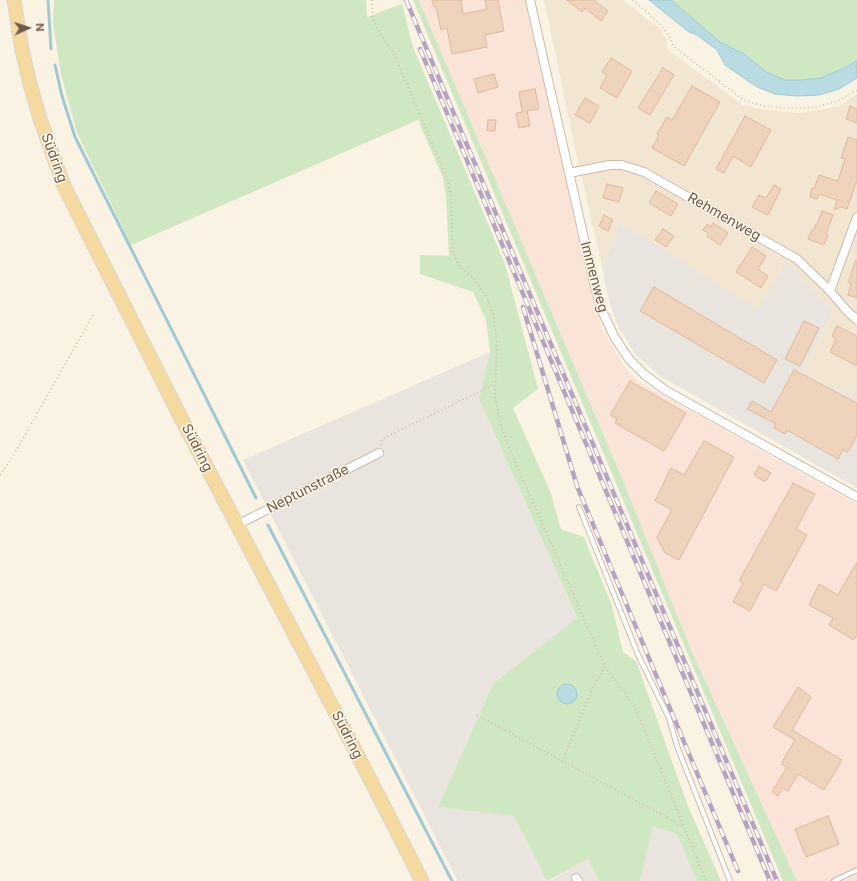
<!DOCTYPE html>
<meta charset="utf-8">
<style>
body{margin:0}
#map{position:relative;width:857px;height:881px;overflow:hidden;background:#faf3e3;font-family:Inter,sans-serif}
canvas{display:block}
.north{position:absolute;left:8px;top:8px;width:40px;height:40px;-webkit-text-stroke:3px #fef7e9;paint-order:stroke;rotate:87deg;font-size:11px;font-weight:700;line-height:16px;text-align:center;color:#715a4b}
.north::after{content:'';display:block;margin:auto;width:14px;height:18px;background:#715a4b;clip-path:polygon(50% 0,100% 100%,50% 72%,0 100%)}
</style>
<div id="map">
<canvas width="857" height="881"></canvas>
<div class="north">N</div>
</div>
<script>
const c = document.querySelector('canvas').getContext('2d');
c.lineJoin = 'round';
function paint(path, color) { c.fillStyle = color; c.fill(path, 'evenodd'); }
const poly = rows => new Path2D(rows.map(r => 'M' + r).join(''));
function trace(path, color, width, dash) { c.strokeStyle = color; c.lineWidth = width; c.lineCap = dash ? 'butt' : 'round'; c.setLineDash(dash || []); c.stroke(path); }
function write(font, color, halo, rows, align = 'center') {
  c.font = font + ' Inter,sans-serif'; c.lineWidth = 3; c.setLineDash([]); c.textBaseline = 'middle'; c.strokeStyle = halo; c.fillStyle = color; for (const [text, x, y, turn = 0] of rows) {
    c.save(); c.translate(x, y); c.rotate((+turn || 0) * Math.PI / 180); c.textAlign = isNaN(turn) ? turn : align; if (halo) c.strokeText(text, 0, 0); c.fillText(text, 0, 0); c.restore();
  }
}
const residential = poly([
 [544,0,623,0,659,28,667,40,667,49,743,105,765,110,800,113,813,111,839,106,857,94,857,387,852,397,801,374,833,310,786,263,759,311,620,223,602,267,576,152]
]);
const commercial = poly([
 [419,0,525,0,548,96,589,282,602,329,624,366,640,383,857,504,857,881,797,881,692,652,624,483]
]);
const industrial = poly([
 [620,223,759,310,786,262,833,310,801,374,852,397,857,387,857,488,660,376,635,354,618,326,610,305,602,267],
 [490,352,479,399,577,619,493,684,438,807,514,815,547,881,458,881,243,460],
 [653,827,677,834,697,881,640,881],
 [588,859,599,881,549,881]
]);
const green = poly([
 [54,0,366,0,367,17,402,4,413,47,505,264,538,389,513,408,550,491,561,529,584,537,612,606,623,652,636,661,688,806,721,881,697,881,677,834,653,827,640,881,599,881,588,859,547,881,514,816,438,807,493,684,577,618,479,399,490,352,486,320,473,292,420,274,420,255,449,256,446,196,443,178,418,120,131,245,77,133,61,74,53,24],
 [413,0,419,0,624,483,692,652,797,881,783,881],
 [671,0,857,0,857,60,847,67,821,78,802,80,785,80,766,72,744,54,720,42]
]);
const water = poly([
 [649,0,671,0,720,42,744,54,766,72,785,80,802,80,821,78,847,67,857,60,857,78,839,89,819,95,796,96,775,94,757,87,725,65,717,50,697,35,689,32,649,0],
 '557 694a10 10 0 1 1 20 0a10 10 0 1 1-20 0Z'
]);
const stream = poly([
 [48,0,51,49],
 [55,65,62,96,75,137,256,498],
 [268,525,452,881]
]);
const building = poly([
 [432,0,461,0,463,14,487,9,485,0,498,0,504,31,485,35,487,47,452,54,447,28,441,30,436,7,434,7,432,0],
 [567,0,594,0,608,11,601,21,585,8,582,12,567,0],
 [611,58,632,71,617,98,600,88,607,75,602,72,611,58],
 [663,68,674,75,650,115,638,108,663,68],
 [494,74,498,87,478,93,474,79,494,74],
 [692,86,720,102,684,166,652,148,659,135,657,134,667,117,672,120,692,86],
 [535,89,539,109,527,111,530,126,519,128,516,113,522,112,519,92,535,89],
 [585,98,599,106,590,123,575,115,585,98],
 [850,106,857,109,857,123,846,119,850,106],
 [745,116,771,130,751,167,733,156,724,173,716,169,745,116],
 [488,120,496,120,495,131,487,131,488,120],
 [848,137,857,140,857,180,847,209,841,207,834,210,837,200,819,194,817,199,810,197,812,188,814,189,819,175,838,181,845,159,841,158,848,137],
 [607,184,623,188,619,202,603,198,607,184],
 [774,185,781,189,768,215,752,207,759,195,766,198,774,185],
 [656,191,678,204,671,216,649,203,656,191],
 [822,211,833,215,826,234,828,235,824,245,808,239,812,229,814,230,816,224,817,224,822,211],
 [604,215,613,220,608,231,599,226,604,215],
 [713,223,728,233,720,245,707,236,708,233,703,230,707,224,711,227,713,223],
 [663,229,674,236,666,247,655,240,663,229],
 [752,247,766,256,758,269,768,276,761,288,736,272,752,247],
 [856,260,857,261,857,298,848,295,851,284,848,282,856,260],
 [654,287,777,360,764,383,640,311,654,287],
 [804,321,819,328,800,366,785,359,804,321],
 [837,326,857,336,857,366,830,352,836,339,832,336,837,326],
 [794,370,857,403,857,435,848,452,843,449,838,459,787,430,785,434,774,428,776,424,747,409,752,401,771,412,794,370],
 [630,381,686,413,664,451,615,423,617,419,610,415,630,381],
 [704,441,734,457,679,560,665,553,657,537,672,510,655,501,671,468,684,475,704,441],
 [759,466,771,473,765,482,754,475,759,466],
 [793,483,815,494,796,529,807,535,776,591,764,584,750,611,733,602,743,583,739,581,793,483],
 [857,562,857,635,854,640,829,625,833,618,809,605,819,584,838,595,857,562],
 [798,687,811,697,792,730,842,760,824,790,798,774,788,791,783,788,778,796,772,792,787,767,781,764,795,740,773,727,798,687],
 [828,816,839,844,806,857,795,829,828,816]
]);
const path = poly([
 [372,0,373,19,379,31,394,54,448,181,451,196,453,253,459,265,475,280,487,297,493,313,497,343,495,395,499,419,507,443,605,667,635,707,706,881],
 [633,0,661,25,671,39,673,46,745,101,765,106,786,108,813,108,837,101,857,90],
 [381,445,382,439,495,384],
 [0,475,12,458,93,315],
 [477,715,668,818,684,828],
 [562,762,594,685,605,667]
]);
const service = poly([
 [579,507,639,657,669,718,677,746,730,881],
 [834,881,857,870]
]);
const minor = poly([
 [530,0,594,283,602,311,615,338,629,359,645,375,665,390,857,497],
 [569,173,610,165,622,165,644,172,797,259,830,291,848,312,857,320],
 [830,291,857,217],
 [237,525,379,453],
 [576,878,578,881]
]);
const primary = poly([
 [14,0,22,50,30,84,40,119,64,186,182,420,352,744,422,881]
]);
const rail = poly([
 [406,0,777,881],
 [420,49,770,881],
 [523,307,577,486,738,871]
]);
const streetNames = [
 ["Südring",54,158,70],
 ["Rehmenweg",724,217,30],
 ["Immenweg",594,277,75],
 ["Südring",197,448,63],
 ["Neptunstraße",308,489,-27],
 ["Südring",347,735,63]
];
paint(residential, '#f2e5d2');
paint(commercial, '#fae4d8');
paint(industrial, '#eae4de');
paint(green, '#d0e7c3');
paint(water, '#b9dbe2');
trace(water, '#a0c9d4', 1);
trace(stream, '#a0c9d4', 3);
paint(building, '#eed3bd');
trace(building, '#dfba9e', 1);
trace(service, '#cbbbab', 6);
trace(minor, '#cbbbab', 10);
trace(primary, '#dad4d0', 15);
trace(path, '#d3b6a0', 1.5, [1, 3]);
trace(service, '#fff', 4);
trace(minor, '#fff', 8);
trace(primary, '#f5daa0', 13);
trace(rail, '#b6a3c3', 4.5);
trace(rail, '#fef7e9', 3, [9]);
write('14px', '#715a4b', '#fef7e9', streetNames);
</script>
